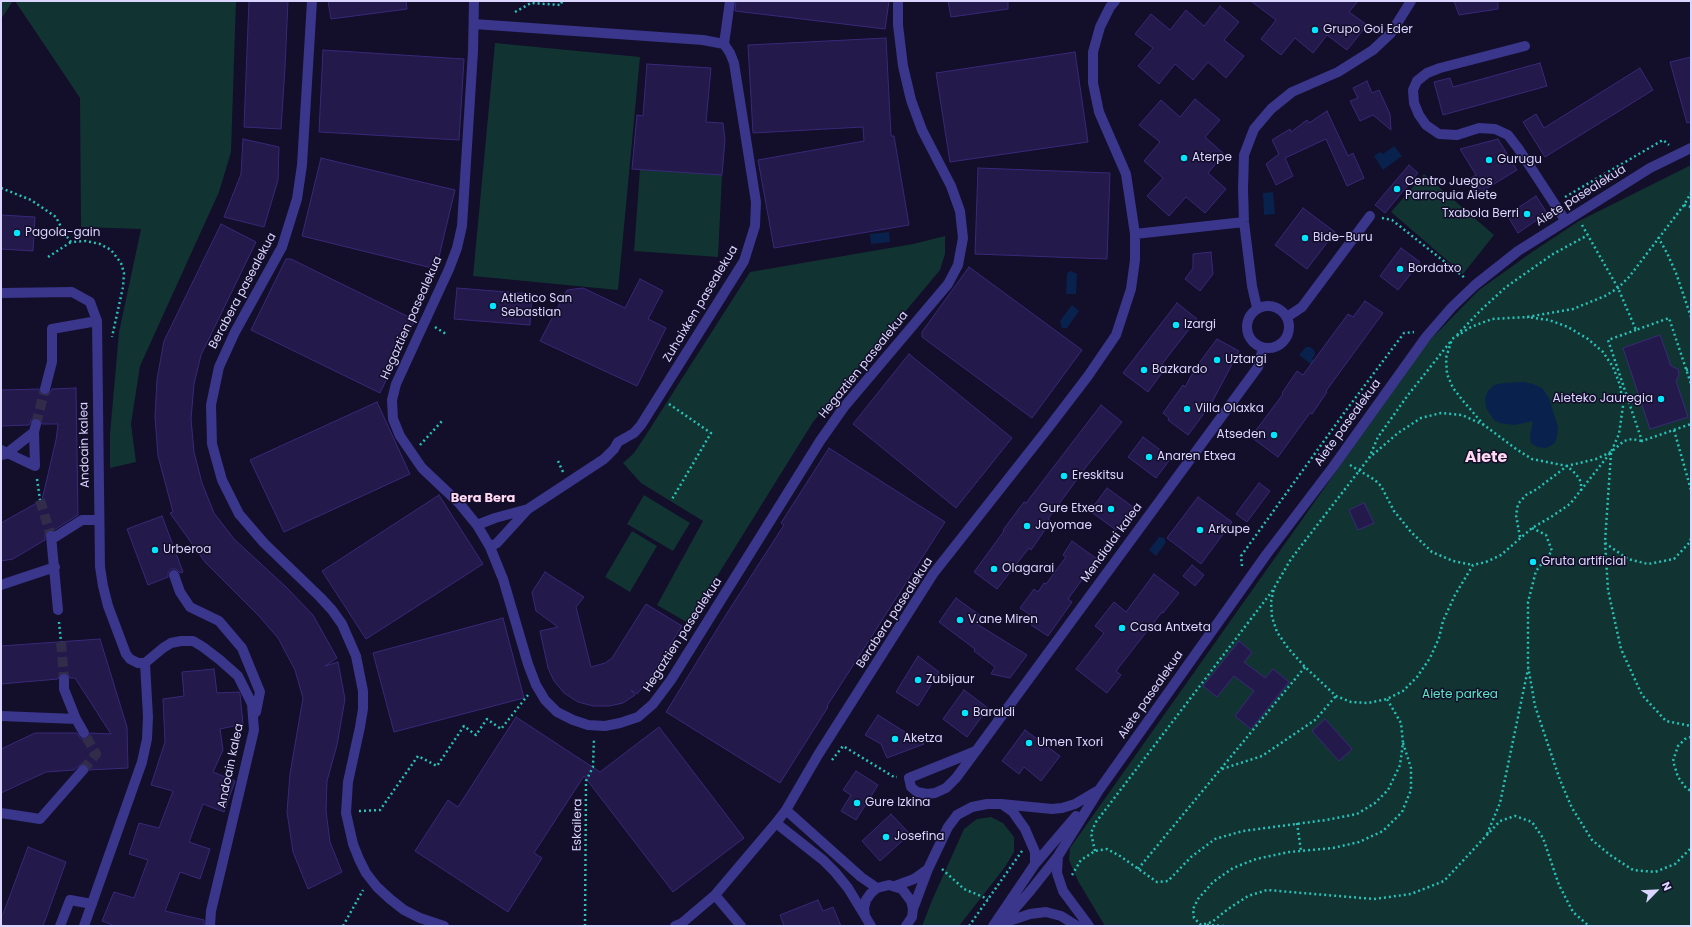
<!DOCTYPE html>
<style>
body{margin:0}
#map{position:relative;width:1692px;height:927px;overflow:hidden;background:#130e29;font-family:Poppins,sans-serif}
canvas{display:block}
.frame{position:absolute;inset:0;border:2px solid #dbd6ff;pointer-events:none}
.north{position:absolute;left:1636px;top:871px;width:40px;height:40px;-webkit-text-stroke:3px #130e29;paint-order:stroke;rotate:66deg;font-size:11px;font-weight:700;line-height:16px;text-align:center;color:#dbd6ff}
.north::after{content:'';display:block;margin:auto;width:14px;height:18px;background:#dbd6ff;clip-path:polygon(50% 0,100% 100%,50% 72%,0 100%)}
</style>
<div id="map">
<canvas width="1692" height="927"></canvas>
<div class="frame"></div>
<div class="north">N</div>
</div>
<script>
const c = document.querySelector('canvas').getContext('2d');
c.lineJoin = 'round';
function paint(path, color) { c.fillStyle = color; c.fill(path, 'evenodd'); }
const poly = rows => new Path2D(rows.map(r => 'M' + r).join(''));
function trace(path, color, width, dash) { c.strokeStyle = color; c.lineWidth = width; c.lineCap = dash ? 'butt' : 'round'; c.setLineDash(dash || []); c.stroke(path); }
function write(font, color, halo, rows, align = 'center') {
  c.font = font + ' Poppins,sans-serif'; c.lineWidth = 3; c.setLineDash([]); c.textBaseline = 'middle'; c.strokeStyle = halo; c.fillStyle = color; for (const [text, x, y, turn = 0] of rows) {
    c.save(); c.translate(x, y); c.rotate((+turn || 0) * Math.PI / 180); c.textAlign = isNaN(turn) ? turn : align; if (halo) c.strokeText(text, 0, 0); c.fillText(text, 0, 0); c.restore();
  }
}
const green = poly([
 [1,1,13,1,1,19],
 [15,1,236,1,231,152,219,192,140,366,131,424,136,462,110,468,110,434,119,332,141,229,81,227,80,98],
 [495,43,640,57,618,290,473,276],
 [1691,165,1691,926,1105,926,1078,881,1069,860,1070,848,1426,344,1479,290,1532,252,1579,221],
 [640,169,722,175,718,257,634,251],
 [1424,174,1494,235,1463,274,1391,212],
 [945,236,945,254,940,270,813,422,688,623,657,605,703,521,641,483,623,463,634,453,644,438,750,272,913,244],
 [644,495,690,523,673,551,627,524],
 [632,531,657,546,630,592,605,577],
 [991,817,1003,823,1014,837,1014,852,1005,867,959,926,922,926,933,898,964,829,977,819]
]);
const water = poly([
 [1394,146,1402,156,1383,170,1374,156,1380,152,1383,154],
 [1273,192,1275,214,1264,215,1263,193],
 [889,232,890,242,871,244,870,234],
 [1071,271,1077,274,1076,294,1066,294,1067,273],
 [1072,305,1079,311,1067,328,1062,328,1060,321],
 [1306,347,1310,347,1314,350,1315,355,1312,359,1322,368,1320,371,1299,355],
 [1524,382,1533,384,1542,388,1549,398,1558,427,1557,437,1554,444,1546,448,1537,447,1531,443,1530,436,1533,421,1515,425,1500,423,1494,420,1486,408,1485,398,1488,391,1494,385,1504,383],
 [1159,537,1164,538,1166,542,1156,556,1149,550]
]);
const building = poly([
 [249,1,288,1,285,67,281,129,244,127,249,1],
 [328,1,406,1,407,9,331,19,328,1],
 [736,1,889,1,885,29,735,11,736,1],
 [948,1,1008,1,1008,9,951,17,948,1],
 [1251,1,1358,1,1349,12,1367,25,1347,50,1327,35,1313,53,1295,38,1281,55,1261,39,1276,20,1251,1],
 [1454,1,1498,1,1498,9,1459,15,1454,1],
 [1220,6,1239,22,1224,40,1244,56,1226,78,1208,62,1193,80,1175,64,1159,84,1138,66,1153,48,1135,34,1151,14,1170,30,1186,10,1204,26,1220,6],
 [886,38,891,136,894,136,909,225,774,248,758,160,864,141,863,127,753,133,748,45,886,38],
 [323,50,464,59,459,140,319,132,323,50],
 [1075,52,1088,142,950,162,936,73,1075,52],
 [1691,57,1691,122,1687,123,1670,62,1691,57],
 [1540,63,1547,86,1443,115,1434,82,1450,78,1453,87,1540,63],
 [647,64,711,68,706,122,723,123,725,140,722,175,632,169,637,115,643,116,647,64],
 [1640,68,1653,90,1545,157,1523,122,1536,114,1544,128,1640,68],
 [1367,81,1372,93,1379,90,1390,114,1391,130,1373,115,1360,121,1350,101,1358,98,1353,88,1367,81],
 [1195,99,1220,120,1205,137,1224,154,1208,173,1226,189,1205,213,1186,197,1169,216,1147,196,1163,178,1144,161,1160,142,1139,125,1161,100,1180,117,1195,99],
 [1327,111,1348,156,1353,153,1364,178,1347,186,1326,139,1285,158,1293,176,1276,185,1266,164,1279,154,1272,140,1290,129,1291,132,1307,120,1309,123,1327,111],
 [243,139,279,147,278,180,264,227,224,217,241,174,243,139],
 [1498,139,1517,170,1476,195,1467,180,1476,175,1460,149,1498,139],
 [321,158,455,190,436,269,302,236,321,158],
 [1409,165,1418,173,1385,213,1375,205,1409,165],
 [978,168,1110,173,1107,259,975,254,978,168],
 [1536,196,1547,213,1518,233,1507,215,1536,196],
 [1303,208,1335,232,1307,269,1275,245,1303,208],
 [1,215,35,217,33,251,1,249,1,215],
 [221,224,256,242,201,355,194,384,191,419,194,452,202,483,214,513,234,539,286,587,313,615,337,658,325,666,338,662,345,699,337,745,327,781,326,811,330,842,342,872,308,889,293,852,287,812,290,774,303,698,295,670,278,638,259,616,205,562,170,513,173,512,158,456,155,417,157,379,164,341,221,224],
 [1401,248,1420,262,1398,290,1380,276,1401,248],
 [1211,252,1213,274,1200,291,1185,279,1193,268,1193,254,1211,252],
 [286,259,291,259,415,320,380,393,251,330,286,259],
 [969,267,1082,350,1032,418,922,337,922,332,969,267],
 [640,279,663,291,648,319,666,328,637,386,540,341,567,290,583,288,625,308,640,279],
 [457,288,532,294,530,325,454,319,457,288],
 [1365,301,1383,313,1326,391,1327,392,1312,414,1310,413,1278,457,1251,437,1283,394,1282,393,1297,371,1303,375,1348,314,1353,317,1365,301],
 [1177,303,1197,319,1162,364,1164,365,1164,370,1148,392,1123,373,1177,303],
 [1660,335,1671,366,1678,369,1679,375,1676,381,1688,417,1650,429,1623,348,1660,335],
 [1217,339,1239,351,1211,404,1188,435,1168,420,1169,418,1163,413,1183,385,1185,387,1196,367,1217,339],
 [909,354,1012,438,956,508,853,424,909,354],
 [76,388,78,515,54,530,48,531,45,534,45,540,13,559,1,561,1,523,42,500,56,440,58,424,42,424,40,419,35,418,31,420,29,425,1,426,1,390,39,389,41,394,46,395,50,393,52,389,76,388],
 [377,402,410,474,284,532,250,460,377,402],
 [1101,405,1122,422,1086,467,1048,519,1051,521,1031,550,1029,548,997,589,974,572,1004,531,1003,530,1024,502,1026,503,1101,405],
 [1143,437,1171,458,1156,478,1128,457,1143,437],
 [829,448,945,522,827,706,828,707,780,783,666,712,724,618,784,525,781,523,829,448],
 [1259,483,1270,491,1247,522,1236,514,1259,483],
 [1107,488,1133,507,1116,530,1090,511,1107,488],
 [439,495,483,564,366,639,322,571,439,495],
 [1198,497,1232,522,1201,564,1167,538,1198,497],
 [1364,503,1374,523,1358,530,1349,510,1364,503],
 [162,516,183,572,180,573,176,569,171,569,168,573,168,577,148,585,127,529,162,516],
 [1072,541,1097,559,1068,599,1072,602,1048,636,1031,625,1036,619,1020,608,1034,589,1038,592,1044,583,1046,584,1066,557,1063,555,1072,541],
 [1192,565,1204,575,1195,586,1183,576,1192,565],
 [545,572,584,597,576,607,591,667,605,663,612,658,646,604,682,626,647,682,637,694,631,690,635,695,623,703,609,706,593,706,578,702,564,693,554,681,548,668,540,631,558,627,536,611,532,592,545,572],
 [1154,574,1179,593,1163,613,1162,612,1116,671,1121,675,1107,693,1076,669,1104,633,1095,626,1114,602,1126,612,1154,574],
 [956,598,982,617,977,624,1027,655,1010,678,991,674,995,667,974,651,975,649,939,622,956,598],
 [503,618,524,698,394,732,373,653,503,618],
 [100,639,127,727,128,768,89,770,87,765,81,764,74,770,46,772,1,793,1,749,35,733,77,733,80,738,84,739,88,738,90,733,111,734,75,678,70,678,67,673,60,674,58,679,1,684,1,646,100,639],
 [1239,641,1252,652,1244,662,1265,678,1273,669,1289,682,1251,729,1235,716,1254,691,1234,676,1217,697,1203,686,1239,641],
 [918,656,939,672,918,706,896,692,918,656],
 [214,669,217,693,239,692,240,694,243,724,220,729,223,750,213,772,235,781,224,812,203,804,189,842,210,849,200,879,180,872,165,911,204,920,204,926,115,926,102,921,114,892,134,898,148,860,129,854,139,823,159,828,173,791,151,785,165,742,163,699,184,696,182,672,214,669],
 [964,690,988,708,967,737,943,719,964,690],
 [878,715,924,744,887,758,881,744,865,735,878,715],
 [516,717,600,772,659,727,744,838,673,892,584,776,534,853,542,858,508,912,415,851,448,800,458,807,516,717],
 [1325,719,1352,749,1339,761,1312,731,1325,719],
 [1025,730,1060,756,1041,781,1024,767,1019,774,1002,761,1025,730],
 [856,771,878,785,856,820,841,811,851,795,843,790,856,771],
 [891,814,910,834,880,861,862,841,891,814],
 [28,847,66,862,43,926,1,926,1,915,3,914,28,847],
 [818,900,823,911,833,907,841,926,784,926,780,915,818,900]
]);
const minorTunnel = poly([
 [36,424,45,389],
 [40,500,51,536],
 [61,642,64,679],
 [83,770,96,754,84,733]
]);
const path = poly([
 [515,12,531,3,561,5,562,1],
 [1,188,31,200,56,217,64,233,71,242,86,241,100,244,111,250,121,263,124,273,123,287,112,337],
 [1565,197,1663,140,1669,145],
 [1684,205,1691,207],
 [1382,218,1392,220,1465,278],
 [1582,225,1618,288,1636,330,1669,318,1691,384],
 [1658,237,1667,253,1676,273,1691,317],
 [48,257,71,242],
 [435,327,446,334],
 [1636,330,1608,340,1642,441,1691,424],
 [1457,335,1481,310,1506,287,1553,254,1588,235],
 [1686,370,1691,368],
 [669,404,711,433,671,501],
 [1484,425,1462,415,1441,413,1421,418,1398,433,1369,458,1291,559,1274,588,1271,602,1272,617,1277,632,1288,648,1305,667,1336,696,1351,702,1368,703,1387,699,1403,691,1417,677,1430,658,1439,638,1443,621,1455,595,1473,565,1486,562,1501,555,1532,528,1551,517,1570,504,1611,452,1619,434,1623,406,1620,385,1613,367,1603,352,1588,339,1568,327,1549,320,1527,317],
 [1674,430,1691,490],
 [420,445,443,420],
 [1611,453,1605,542,1608,590,1621,649,1642,695,1666,721,1691,726],
 [1369,458,1378,437,1408,395,1451,341],
 [558,461,563,472],
 [1350,465,1375,480,1381,486,1394,511,1411,532,1432,552,1453,561,1473,565],
 [37,479,40,500],
 [1581,491,1581,482,1576,474,1567,466,1532,459,1516,449,1484,425,1464,402,1453,388,1447,374,1446,358,1452,339,1471,327,1492,319,1527,317,1573,309,1605,296,1618,288,1629,277,1684,205,1691,193],
 [1532,528,1546,535,1552,551,1536,571,1528,602,1528,666,1535,706,1560,780,1572,808,1592,840,1610,855,1633,870,1655,872,1675,864,1691,848],
 [1520,537,1516,515,1518,504,1526,495,1537,489,1567,466,1596,459,1611,452,1624,441,1632,439,1642,441],
 [1605,543,1628,559,1648,564,1674,559,1690,542,1691,538],
 [1242,566,1241,556,1347,409,1404,333,1414,332],
 [59,622,61,642],
 [1691,737,1685,739,1678,746,1673,761,1678,777,1686,788,1691,791],
 [1403,743,1411,768,1411,790,1402,812,1383,831,1359,842,1333,848,1289,852,1256,859,1233,868,1213,882,1198,899,1193,909,1194,918,1201,925,1212,922,1228,909,1248,896,1267,890,1374,899,1411,894,1444,881,1500,821,1515,816,1532,822,1543,838,1559,885,1573,912,1589,926],
 [832,760,843,746,894,777,897,777],
 [1222,769,1262,756,1315,720,1336,696],
 [359,811,380,810,418,756,437,766,464,726,476,735,487,719,501,729,528,695],
 [1297,823,1301,851],
 [1487,834,1500,803,1528,669],
 [1095,851,1091,833,1096,822,1273,590],
 [942,869,964,889,988,899],
 [1138,869,1305,667],
 [1072,875,1081,860,1095,851,1107,849,1120,856,1157,882,1168,881,1191,857,1215,839,1243,831,1326,820,1357,814,1375,803,1388,790,1400,765,1403,743,1401,723,1387,699],
 [1207,925,1224,926],
 [343,926,363,890],
 [585,926,586,781,593,767,594,738],
 [969,926,1022,851]
]);
const minor = poly([
 [312,1,302,165,297,199,282,247,235,332,219,367,211,405,212,444,222,480,239,514,264,543,320,597,332,610,342,624,356,656,363,691,363,709,360,727,348,782,346,813,353,844,359,859,366,873,377,887,390,899,404,910,420,918,444,926],
 [474,1,473,51,462,226,457,248,449,269,396,384,392,400,393,419,400,436,422,468,459,503,477,525,490,547,503,579,528,664,536,685,545,700,557,712,573,720,588,725,605,726,620,723,638,717,653,704,671,680,820,441,844,407,948,284,958,265,963,238,960,211,951,186,922,130,911,100,903,66,898,25,898,1],
 [474,24,703,40,724,44],
 [1525,46,1440,68,1427,73,1417,81,1413,90,1414,103,1419,115,1426,125,1439,134,1457,135,1479,128,1495,129,1508,135,1518,148,1565,220],
 [1135,234,1244,222],
 [1,293,72,292,90,302,97,321,100,567,103,586,108,606,126,654,130,659,138,663,145,663,163,648,171,643,181,641,193,641,203,647,220,660,238,676,252,704,254,730,227,844,211,911,210,926],
 '1247 327a21 21 0 1 1 42 0a21 21 0 1 1-42 0Z',
 [1257,308,1252,286,1244,222,1243,189,1244,155,1254,129,1271,109,1292,92,1338,72,1373,50,1391,33,1411,1],
 [1287,317,1302,307,1370,216],
 [45,389,52,362,52,329,97,321],
 [1,450,35,466,34,432],
 [1,455,6,454,34,432,36,424],
 [477,525,495,518,528,509],
 [51,536,58,610],
 [52,539,82,520,99,520],
 [490,547,497,543,528,509,604,459,614,449,618,442,634,433,641,425,744,261,755,226,756,202,734,63,730,53,724,44,730,1],
 [174,575,180,592,190,607,219,621,242,648,260,692,256,712],
 [1,585,55,567],
 [64,679,64,689,76,719,84,733],
 [1,716,76,719],
 [976,751,909,778,911,787,917,792,927,794,935,793,946,788,956,778,976,751,1258,367,1263,348],
 [1003,805,1013,812,1025,829,1035,852,1035,864],
 [786,810,861,877,877,888],
 [1,813,40,819,83,770],
 [776,823,823,860,835,872,848,888,865,916],
 [1058,856,1057,873,1063,891,1089,926],
 [895,886,914,879,928,869],
 [715,895,741,926],
 [913,909,928,869,948,827,957,815,972,807,987,804,1001,804,1052,809,1062,808,1075,804,1097,791],
 [1006,922,1030,914,1046,912,1061,916,1077,926],
 [60,926,70,900,92,904],
 [84,926,142,762,147,739,148,717,145,663],
 [675,926,682,923,715,895,776,823,786,810,818,755,933,574,1049,427,1088,376,1116,335,1131,289,1135,260,1135,234,1126,174,1099,112,1093,83,1093,52,1100,27,1110,7,1115,1],
 [871,926,865,916,864,908,866,900,871,893,877,888,889,885,902,889,911,901,913,909,912,917,906,926],
 [993,926,1035,864,1076,816],
 [1000,926,1031,890,1058,856,1099,790,1266,555,1333,467,1426,337,1452,307,1475,285,1518,251,1650,168,1691,148]
]);
const markers = [
 [1315,30,4,"#02e6ff"],
 [1184,158,4,"#02e6ff"],
 [1489,160,4,"#02e6ff"],
 [1397,189,4,"#02e6ff"],
 [1527,214,4,"#02e6ff"],
 [17,233,4,"#02e6ff"],
 [1305,238,4,"#02e6ff"],
 [1400,269,4,"#02e6ff"],
 [493,306,4,"#02e6ff"],
 [1176,325,4,"#02e6ff"],
 [1217,360,4,"#02e6ff"],
 [1144,370,4,"#02e6ff"],
 [1661,399,4,"#02e6ff"],
 [1187,409,4,"#02e6ff"],
 [1274,435,4,"#02e6ff"],
 [1149,457,4,"#02e6ff"],
 [1064,476,4,"#02e6ff"],
 [1111,509,4,"#02e6ff"],
 [1027,526,4,"#02e6ff"],
 [1200,530,4,"#02e6ff"],
 [155,550,4,"#02e6ff"],
 [1533,562,4,"#02e6ff"],
 [994,569,4,"#02e6ff"],
 [960,620,4,"#02e6ff"],
 [1122,628,4,"#02e6ff"],
 [918,680,4,"#02e6ff"],
 [965,713,4,"#02e6ff"],
 [895,739,4,"#02e6ff"],
 [1029,743,4,"#02e6ff"],
 [857,803,4,"#02e6ff"],
 [886,837,4,"#02e6ff"]
];
const poiNames = [
 ["Grupo Goi Eder",1323,30],
 ["Aterpe",1192,158],
 ["Gurugu",1497,160],
 ["Centro Juegos",1405,182],
 ["Parroquia Aiete",1405,196],
 ["Txabola Berri",1519,214,"right"],
 ["Pagola-gain",25,233],
 ["Bide-Buru",1313,238],
 ["Bordatxo",1408,269],
 ["Atletico San",501,299],
 ["Sebastian",501,313],
 ["Izargi",1184,325],
 ["Uztargi",1225,360],
 ["Bazkardo",1152,370],
 ["Aieteko Jauregia",1653,399,"right"],
 ["Villa Olaxka",1195,409],
 ["Atseden",1266,435,"right"],
 ["Anaren Etxea",1157,457],
 ["Ereskitsu",1072,476],
 ["Gure Etxea",1103,509,"right"],
 ["Jayomae",1035,526],
 ["Arkupe",1208,530],
 ["Urberoa",163,550],
 ["Gruta artificial",1541,562],
 ["Olagarai",1002,569],
 ["V.ane Miren",968,620],
 ["Casa Antxeta",1130,628],
 ["Zubijaur",926,680],
 ["Baraldi",973,713],
 ["Aketza",903,739],
 ["Umen Txori",1037,743],
 ["Gure Izkina",865,803],
 ["Josefina",894,837]
];
const streetNames = [
 ["Aiete pasealekua",1581,196,-32],
 ["Berabera pasealekua",243,291,-62],
 ["Zuhaixken pasealekua",701,304,-59],
 ["Hegaztien pasealekua",412,318,-66],
 ["Hegaztien pasealekua",864,365,-51],
 ["Aiete pasealekua",1348,423,-54],
 ["Andoain kalea",85,445,-91],
 ["Mendialai kalea",1112,543,-54],
 ["Berabera pasealekua",895,613,-57],
 ["Hegaztien pasealekua",683,635,-57],
 ["Aiete pasealekua",1151,695,-55],
 ["Andoain kalea",231,766,-78],
 ["Eskailera",578,825,-89]
];
const parkNames = [
 ["Aiete parkea",1460,695]
];
const neighbourhoodNames = [
 ["Bera Bera",483,499]
];
const districtNames = [
 ["Aiete",1486,458]
];
paint(green, '#113332');
paint(water, '#09224d');
paint(building, '#23194b');
trace(building, '#392979', 1);
trace(minorTunnel, '#312c49', 10, [10, 5]);
trace(path, '#27c2b8', 2.5, [2, 3]);
trace(minor, '#39368b', 10);
for (const [x, y, r, color] of markers) { const dot = new Path2D(); dot.arc(x, y, r, 0, 2 * Math.PI); c.fillStyle = color; c.fill(dot); trace(dot, '#130e29', 1.5); }
write('12px', '#dbd6ff', '#130e29', poiNames, 'left');
write('12px', '#dbd6ff', '#130e29', streetNames);
write('12px', '#59e8c4', '#130e29', parkNames);
write('bold 13px', '#ffd8f1', '#130e29', neighbourhoodNames);
write('bold 16px', '#ffd8f1', '#130e29', districtNames);
</script>
